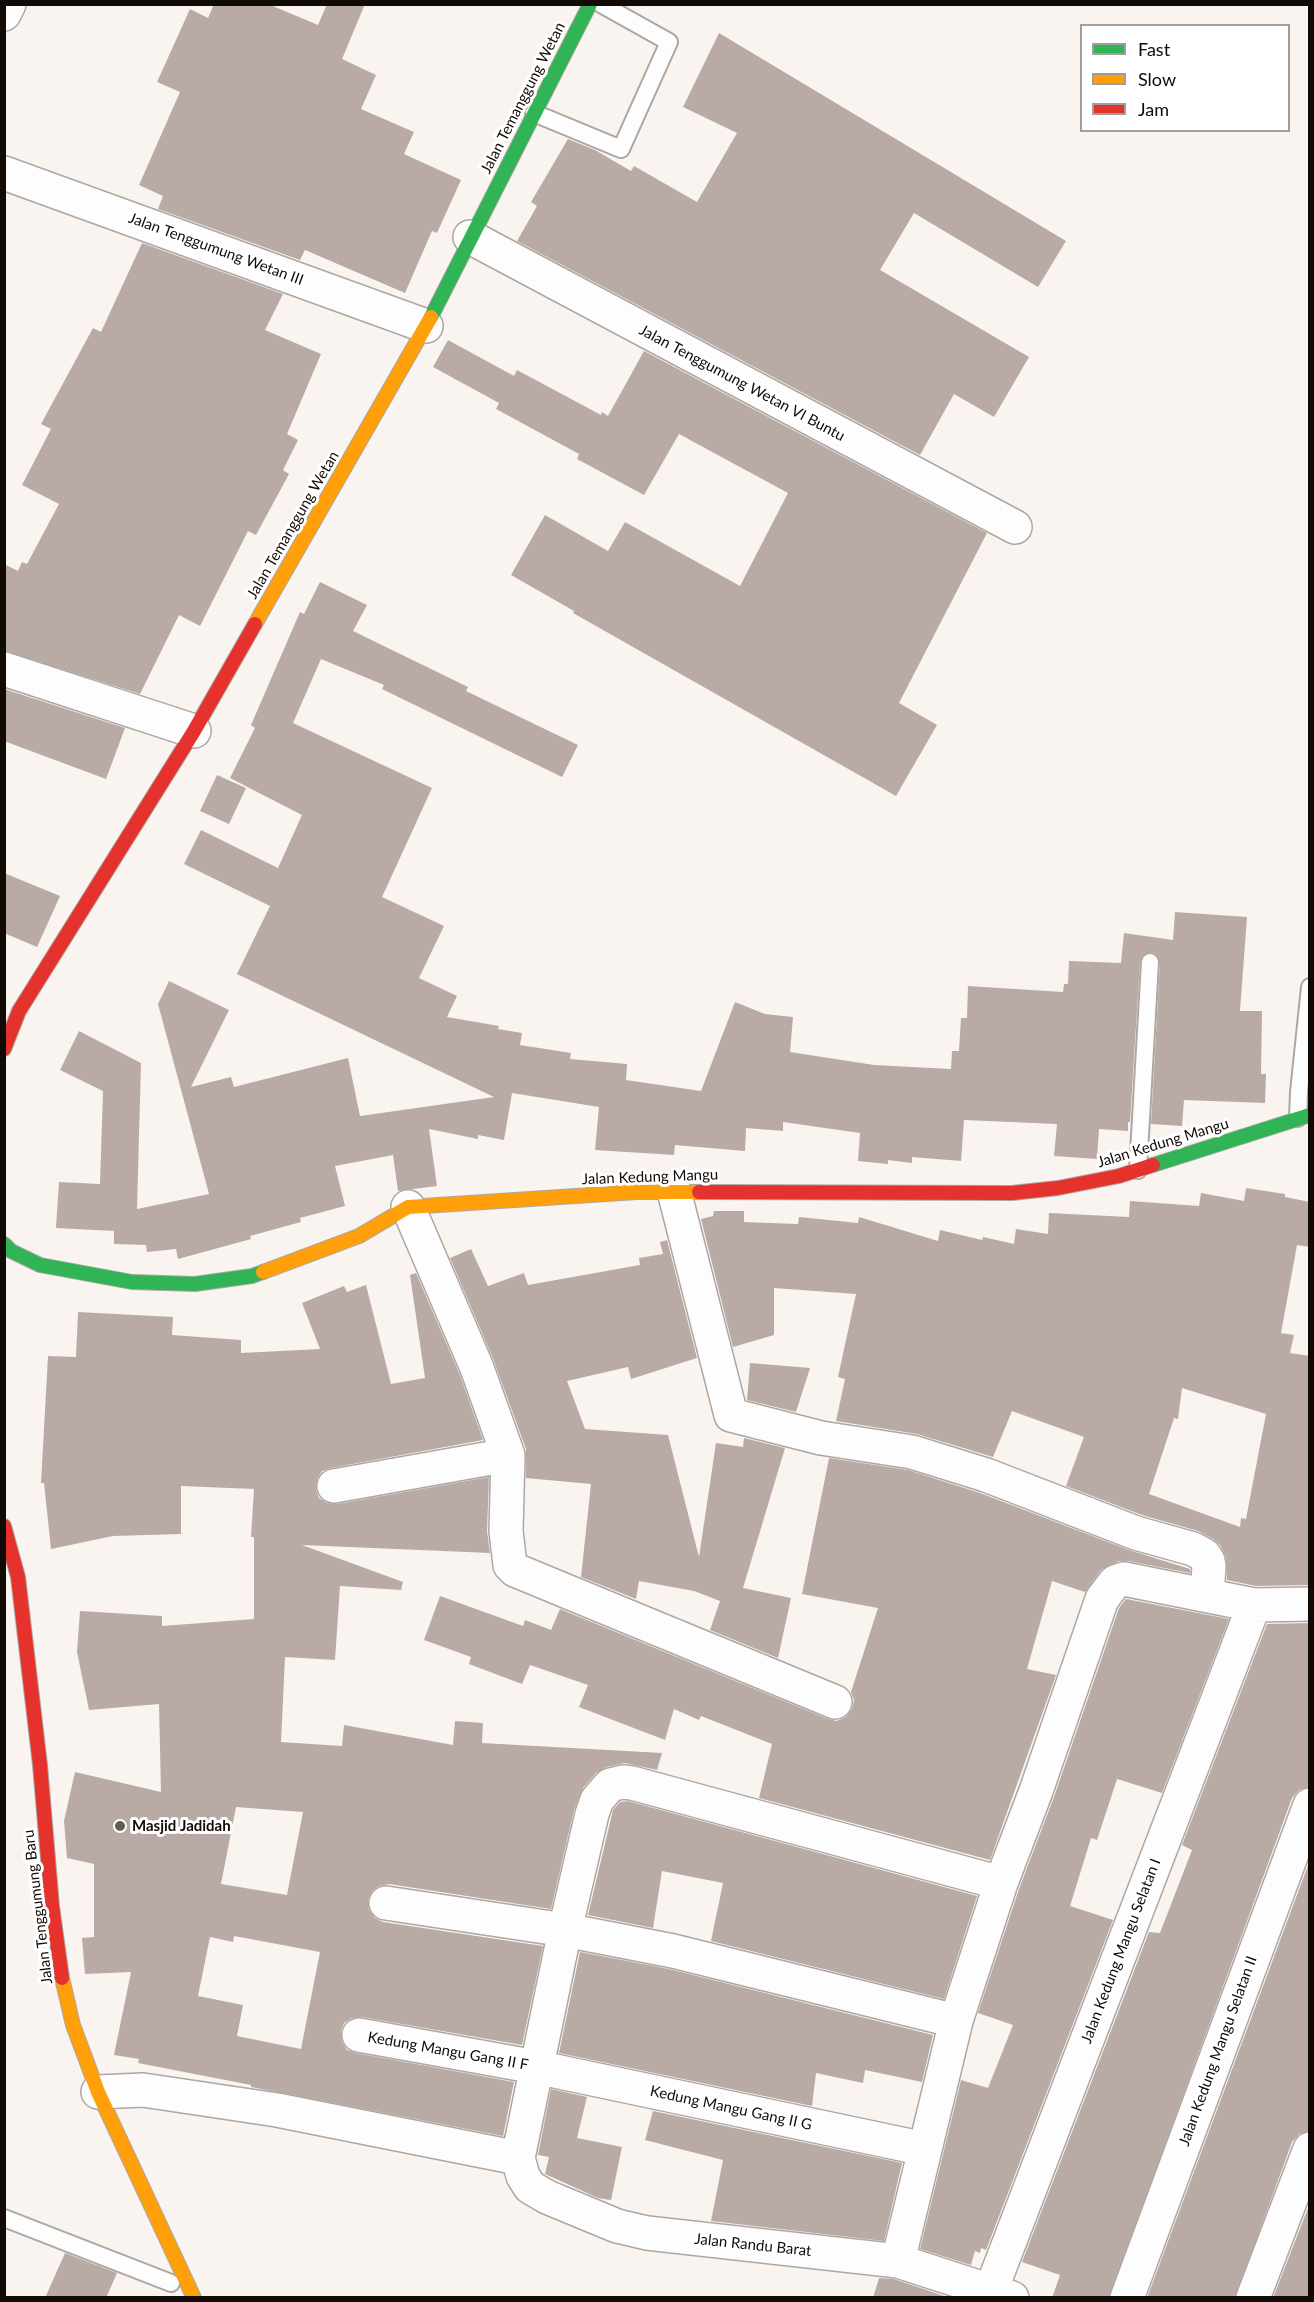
<!DOCTYPE html>
<style>
body{margin:0}
#map{position:relative;width:1314px;height:2302px;overflow:hidden;background:#f9f4f0;font-family:Lato,sans-serif}
canvas{display:block}
.frame{position:absolute;inset:0;border:6px solid #110a05;pointer-events:none}
.legend{position:absolute;left:1080px;top:24px;width:210px;height:108px;box-sizing:border-box;background:#fff;border:2px solid #a09d9b;margin:0;padding:8px 10px;list-style:none;font-size:18px;color:#110a05}
.legend li{display:flex;align-items:center;gap:12px;height:30px}
.legend b{width:30px;border:2px solid #a09d9b}
</style>
<div id="map">
<canvas width="1314" height="2302"></canvas>
<div class="frame"></div>
<ul class="legend">
<li><b style="height:8px;background:#30b455"></b>Fast</li>
<li><b style="height:8px;background:#ff9f0a"></b>Slow</li>
<li><b style="height:8px;background:#e5322d"></b>Jam</li>
</ul>
</div>
<script>
const c = document.querySelector('canvas').getContext('2d');
c.lineJoin = 'round';
function paint(path, color) { c.fillStyle = color; c.fill(path, 'evenodd'); }
const poly = rows => new Path2D(rows.map(r => 'M' + r).join(''));
function trace(path, color, width, dash) { c.strokeStyle = color; c.lineWidth = width; c.lineCap = dash ? 'butt' : 'round'; c.setLineDash(dash || []); c.stroke(path); }
function write(font, color, halo, rows, align = 'center') {
  c.font = font + ' Lato,sans-serif'; c.lineWidth = 6; c.setLineDash([]); c.textBaseline = 'middle'; c.strokeStyle = halo; c.fillStyle = color; for (const [text, x, y, turn = 0] of rows) {
    c.save(); c.translate(x, y); c.rotate((+turn || 0) * Math.PI / 180); c.textAlign = isNaN(turn) ? turn : align; if (halo) c.strokeText(text, 0, 0); c.fillText(text, 0, 0); c.restore();
  }
}
const building = poly([
 [214,4,268,4,318,25,327,4,365,4,342,59,376,75,361,109,414,132,404,154,461,180,437,233,432,231,405,293,305,250,300,260,158,209,163,196,139,185,180,92,157,82,190,9,208,18],
 [719,33,1066,241,1038,287,914,213,880,270,1029,357,994,417,954,394,920,455,517,241,537,206,531,202,568,139,595,150,631,171,634,166,697,202,737,133,683,107],
 [142,243,283,294,265,330,321,354,287,434,298,440,283,470,289,474,256,535,248,531,200,626,179,615,140,694,4,651,4,564,18,571,22,562,27,564,59,504,22,485,51,429,41,424,93,328,101,332],
 [448,340,514,376,517,370,601,415,602,412,608,416,644,351,987,533,899,703,937,725,896,796,573,613,574,611,511,575,545,515,608,551,625,522,740,586,788,493,679,434,644,495,577,459,579,454,496,409,499,403,433,367],
 [320,582,367,605,353,631,468,687,466,691,578,745,562,777,382,689,384,685,321,659,293,723,432,788,382,897,444,926,419,978,457,996,447,1017,499,1026,498,1029,522,1033,520,1045,571,1053,570,1059,627,1064,626,1080,701,1091,735,1002,765,1014,793,1017,790,1052,874,1065,951,1069,952,1051,959,1051,961,1018,967,1018,968,986,1063,992,1064,984,1068,984,1069,961,1121,963,1124,933,1173,940,1175,912,1247,917,1240,1011,1262,1011,1261,1074,1266,1074,1265,1103,1184,1100,1182,1126,1151,1124,1160,963,1156,954,1150,952,1142,956,1140,961,1130,1122,1128,1122,1128,1131,1099,1129,1097,1159,1054,1156,1057,1124,964,1120,961,1161,912,1157,912,1163,888,1160,888,1164,858,1161,860,1133,783,1122,783,1131,746,1128,745,1151,675,1145,674,1155,595,1150,599,1107,512,1093,504,1140,478,1135,478,1139,429,1129,437,1186,398,1191,393,1155,335,1166,345,1206,300,1218,301,1222,250,1236,251,1239,178,1259,176,1249,147,1252,146,1245,114,1244,114,1231,56,1228,59,1182,100,1184,103,1091,60,1070,79,1031,141,1063,137,1209,209,1194,158,1004,169,981,229,1010,191,1087,231,1077,234,1087,348,1058,360,1116,494,1097,237,974,270,906,184,864,201,830,278,868,302,815,230,778,255,728,251,725,300,612,304,614],
 [4,689,125,728,106,779,4,741],
 [217,775,246,788,229,824,200,811],
 [4,873,60,896,37,947,4,933],
 [1246,1188,1285,1194,1285,1197,1310,1202,1310,1247,1297,1245,1281,1333,1294,1335,1290,1353,1310,1356,1310,1585,1256,1586,1227,1580,1226,1557,1220,1545,1213,1539,1198,1531,1142,1515,1066,1486,1084,1437,1012,1411,993,1457,917,1434,836,1421,845,1379,838,1377,856,1294,774,1288,774,1335,733,1347,701,1219,713,1216,714,1211,744,1211,744,1222,798,1224,799,1217,858,1223,859,1217,938,1241,940,1230,982,1240,983,1237,1014,1244,1016,1229,1048,1234,1049,1213,1129,1217,1130,1201,1199,1206,1201,1193,1244,1201],
 [1182,1388,1266,1414,1246,1519,1241,1518,1240,1527,1149,1494,1174,1418,1178,1419],
 [667,1240,697,1358,631,1379,628,1367,567,1381,585,1429,668,1435,699,1557,716,1443,743,1447,744,1438,785,1448,743,1588,791,1598,778,1658,710,1630,720,1601,694,1591,639,1581,636,1599,581,1577,591,1484,526,1478,526,1449,494,1361,450,1258,471,1249,488,1286,524,1273,528,1285,640,1265,639,1258,663,1254,660,1242],
 [416,1273,460,1375,483,1440,331,1468,322,1471,317,1479,316,1490,319,1498,327,1503,337,1504,489,1477,487,1531,490,1553,302,1545,403,1582,401,1590,340,1586,335,1660,285,1657,281,1742,342,1746,344,1725,453,1745,455,1721,483,1723,482,1743,662,1753,657,1770,625,1763,606,1767,596,1773,583,1788,574,1810,551,1909,389,1884,379,1886,372,1891,368,1900,369,1910,375,1918,383,1922,543,1946,522,2045,362,2017,352,2018,344,2023,341,2031,342,2042,347,2050,356,2053,514,2082,503,2136,251,2087,251,2085,138,2063,139,2059,114,2055,131,1972,85,1974,82,1938,94,1937,94,1864,67,1858,64,1821,75,1772,161,1792,159,1704,89,1710,77,1652,80,1611,162,1616,162,1626,254,1619,254,1537,251,1537,254,1489,181,1486,181,1534,113,1536,51,1549,44,1483,41,1483,48,1356,76,1357,78,1312,173,1317,172,1335,241,1340,241,1353,320,1349,302,1303,344,1286,347,1292,366,1285,391,1384,425,1378,410,1275],
 [236,1807,303,1812,287,1895,221,1884],
 [234,1936,320,1952,301,2049,237,2036,243,2005,198,1996,210,1937,233,1942],
 [750,1363,810,1368,796,1412,747,1400],
 [829,1458,908,1470,980,1493,1129,1550,1190,1569,1190,1573,1128,1561,1119,1561,1101,1570,1085,1592,1052,1581,1027,1669,1056,1675,990,1860,759,1798,772,1744,701,1716,699,1720,674,1709,665,1740,579,1707,588,1685,530,1665,522,1684,469,1664,471,1657,424,1640,440,1596,523,1626,525,1620,551,1630,560,1609,828,1719,837,1721,846,1717,852,1709,854,1700,851,1692,878,1608,802,1594],
 [1126,1599,1229,1619,1162,1793,1117,1779,1097,1840,1091,1838,1070,1906,1113,1920,986,2250,981,2248,980,2253,975,2251,971,2265,920,2249,961,2080,988,2088,1013,2025,978,2013,1019,1889,1054,1797,1119,1608],
 [1310,1623,1310,1787,1299,1790,1292,1798,1109,2298,1052,2298,1060,2275,1022,2262,1149,1932,1160,1933,1192,1850,1182,1845,1267,1624],
 [628,1801,977,1896,944,1999,711,1941,723,1883,662,1871,653,1928,588,1915,613,1810,620,1802],
 [1310,1860,1310,2131,1299,2134,1292,2142,1235,2298,1147,2298],
 [580,1952,669,1969,933,2035,922,2082,865,2070,863,2083,816,2073,812,2106,559,2053],
 [551,2089,587,2097,577,2138,622,2147,611,2200,598,2198,545,2174,549,2157,538,2155],
 [653,2111,902,2163,884,2241,711,2221,723,2160,645,2140],
 [1310,2203,1310,2298,1273,2298],
 [65,2253,117,2273,106,2298,45,2298],
 [879,2278,894,2279,950,2298,873,2298]
]);
const lane = poly([
 [534,113,621,149,669,42,601,4],
 [1298,1118,1299,1092,1310,987],
 [1138,1170,1150,962],
 [4,2218,171,2283]
]);
const street = poly([
 [4,14,9,4],
 [4,173,426,326],
 [470,237,1015,527],
 [4,669,194,731],
 [674,1191,731,1415,821,1438,912,1452,986,1475,1136,1533,1193,1549,1204,1555,1208,1561,1209,1566,1207,1595],
 [408,1207,477,1368,508,1455,506,1531,510,1565,515,1570,835,1702],
 [334,1486,508,1455],
 [1001,1883,632,1783,623,1782,610,1785,597,1800,592,1814,565,1930,518,2158,523,2176,530,2187,547,2197,617,2226,647,2233,898,2261,1012,2298],
 [386,1903,565,1930,673,1951,956,2021],
 [359,2035,536,2067,925,2149],
 [98,2092,143,2090,277,2110,518,2158],
 [898,2261,956,2021,1001,1883,1036,1791,1102,1599,1115,1582,1124,1579,1254,1605,1310,1604],
 [988,2298,1254,1605],
 [1127,2298,1310,1805],
 [1253,2298,1310,2149]
]);
const fast = poly([
 [431,317,590,4],
 [1153,1165,1310,1115],
 [4,1244,11,1251,40,1265,132,1282,195,1284,252,1276,263,1272]
]);
const slow = poly([
 [255,624,431,317],
 [263,1272,359,1236,408,1207,637,1192,699,1192],
 [62,1978,73,2025,98,2092,194,2298]
]);
const jam = poly([
 [4,1049,19,1011,194,731,255,624],
 [699,1192,1012,1193,1058,1188,1119,1176,1153,1165],
 [4,1526,18,1577,40,1765,52,1906,62,1978]
]);
const markers = [
 [120,1826,6,"#625c57"]
];
const streetNames = [
 ["Jalan Temanggung Wetan",523,98,-63],
 ["Jalan Tenggumung Wetan III",216,249,20],
 ["Jalan Tenggumung Wetan VI Buntu",742,383,28],
 ["Jalan Temanggung Wetan",293,525,-60],
 ["Jalan Kedung Mangu",1163,1143,-17],
 ["Jalan Kedung Mangu",650,1177,-2],
 ["Jalan Tenggumung Baru",38,1907,-97],
 ["Jalan Kedung Mangu Selatan I",1121,1951,-69],
 ["Kedung Mangu Gang II F",448,2051,10],
 ["Jalan Kedung Mangu Selatan II",1218,2051,-70],
 ["Kedung Mangu Gang II G",731,2108,12],
 ["Jalan Randu Barat",753,2245,6]
];
const poiNames = [
 ["Masjid Jadidah",132,1826]
];
paint(building, '#baaaa5');
trace(lane, '#ada7a2', 20);
trace(street, '#ada7a2', 36);
trace(fast, '#ada7a2', 16);
trace(slow, '#ada7a2', 16);
trace(jam, '#ada7a2', 16);
trace(lane, '#fefdfd', 16);
trace(street, '#fefdfd', 33);
trace(fast, '#30b455', 14);
trace(slow, '#ff9f0a', 14);
trace(jam, '#e5322d', 14);
for (const [x, y, r, color] of markers) { const dot = new Path2D(); dot.arc(x, y, r, 0, 2 * Math.PI); c.fillStyle = color; c.fill(dot); trace(dot, '#fff', 2); }
write('15px', '#110a05', '#fff', streetNames);
write('bold 15px', '#110a05', '#fff', poiNames, 'left');
</script>
